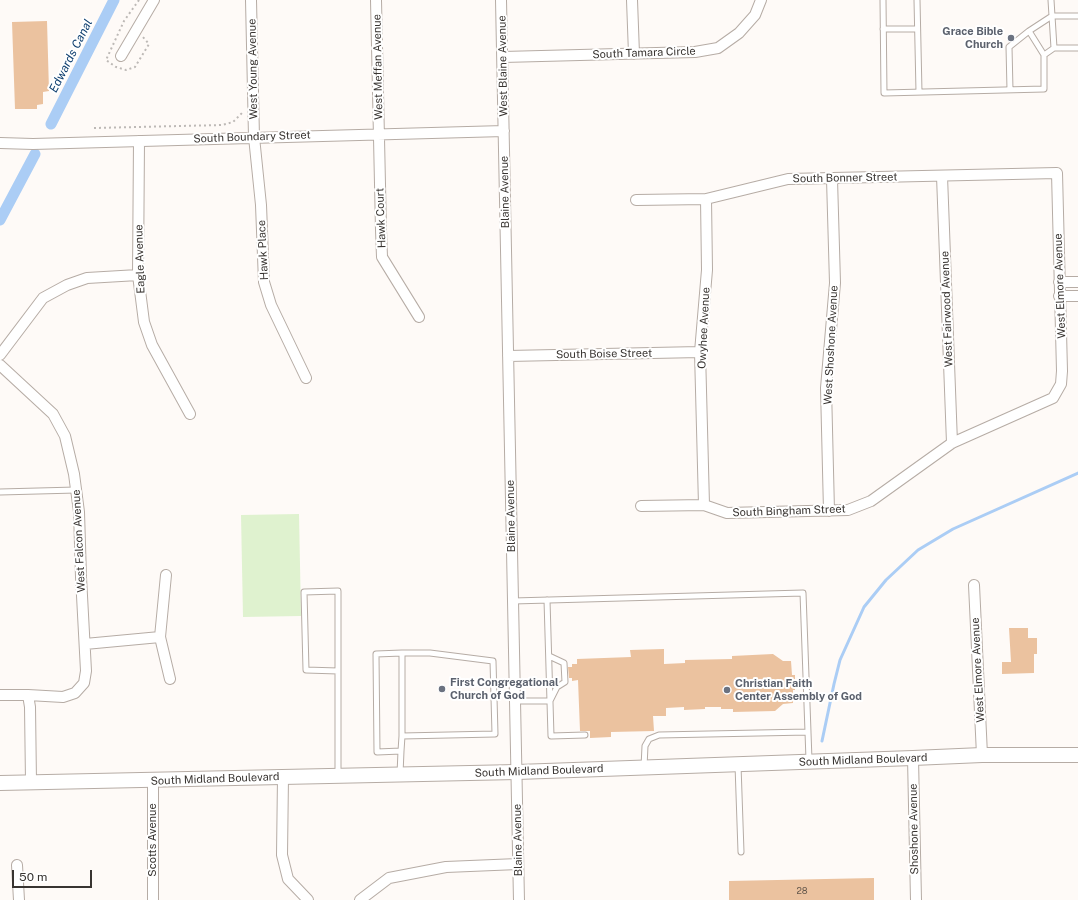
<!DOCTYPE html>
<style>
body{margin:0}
#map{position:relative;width:1078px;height:900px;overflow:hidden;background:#fefaf7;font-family:"Public Sans",sans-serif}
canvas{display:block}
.scale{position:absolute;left:12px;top:870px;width:80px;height:18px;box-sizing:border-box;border:2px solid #383431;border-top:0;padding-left:5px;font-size:12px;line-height:14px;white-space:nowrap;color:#383431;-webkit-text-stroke:3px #fff;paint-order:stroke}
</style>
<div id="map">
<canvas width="1078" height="900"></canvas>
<div class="scale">50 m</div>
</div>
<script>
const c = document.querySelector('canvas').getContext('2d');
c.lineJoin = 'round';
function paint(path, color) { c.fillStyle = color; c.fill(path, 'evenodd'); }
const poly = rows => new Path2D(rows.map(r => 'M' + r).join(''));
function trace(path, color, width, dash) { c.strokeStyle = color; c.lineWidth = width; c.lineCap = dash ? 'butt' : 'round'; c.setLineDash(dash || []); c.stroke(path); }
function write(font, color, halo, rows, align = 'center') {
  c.font = font + ' "Public Sans",sans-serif'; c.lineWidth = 4; c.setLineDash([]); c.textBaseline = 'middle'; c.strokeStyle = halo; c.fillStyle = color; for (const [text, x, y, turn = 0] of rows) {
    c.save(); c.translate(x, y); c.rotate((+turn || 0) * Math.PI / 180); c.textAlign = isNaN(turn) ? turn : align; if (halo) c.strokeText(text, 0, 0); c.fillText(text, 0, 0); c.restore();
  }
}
const green = poly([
 [299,514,301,616,243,617,241,515]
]);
const stream = poly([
 [822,741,834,684,840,660,864,607,886,580,918,550,953,529,1078,473]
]);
const canal = poly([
 [51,124,114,0],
 [0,220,35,154]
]);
const building = poly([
 [47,21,49,91,43,92,43,104,37,105,37,109,15,109,12,22],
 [1009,628,1028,628,1028,638,1037,638,1037,654,1034,654,1034,673,1002,674,1002,662,1011,662],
 [664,649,664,664,685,663,685,660,732,659,732,656,773,654,783,661,791,661,792,675,795,675,795,690,793,690,793,703,783,704,775,711,733,712,733,709,721,709,721,707,705,707,705,709,684,710,684,707,666,708,666,716,653,716,654,731,611,732,611,737,590,738,590,731,580,731,578,680,572,681,572,678,569,678,568,667,572,667,572,664,577,664,577,659,631,657,630,650],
 [874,878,874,900,729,900,729,881]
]);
const path = poly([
 [139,0,124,21,106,60,116,67,126,70,135,67,149,44,143,37],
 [94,128,222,125,233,122,242,113]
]);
const lane = poly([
 [883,0,884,93,1044,89,1044,55,1054,48],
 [917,0,919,92],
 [1051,0,1052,16,1078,16],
 [883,29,917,29],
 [1029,31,1044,55],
 [1010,90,1009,47,1029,31,1052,16,1054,48,1078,48],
 [0,492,76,490],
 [547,600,551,736,585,735],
 [513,601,803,593,809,760],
 [402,653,430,653,493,661,495,734,402,736,402,653,376,654,377,752,401,751,402,736],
 [338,671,306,670,304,592,338,591,338,775],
 [515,701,550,701,557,687,565,682,564,663,549,656],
 [738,765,741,852],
 [644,767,645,746,649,739,659,735,808,732],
 [400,774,401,751]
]);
const street = poly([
 [251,0,254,137,261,205,264,282,271,305,306,378],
 [376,0,381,230,382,257,419,317],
 [501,0,519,900],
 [632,0,634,54],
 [121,56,154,0],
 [503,57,695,52,718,48,739,33,755,15,761,0],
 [139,141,138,275,144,322,152,345,190,414],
 [0,143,33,144,504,131],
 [942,176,952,443],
 [636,200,706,199,788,179,1057,173,1062,371,1061,384,1053,398,952,443,871,501,848,510,727,513,704,505,641,506],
 [1059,282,1078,282],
 [1059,296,1078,296],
 [0,355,43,298,67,285,87,278,138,275],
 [508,356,700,352],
 [0,365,53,414,65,436,74,474,79,512,81,577,86,671,84,683,75,693,63,697,28,695],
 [704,505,700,352,707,270,706,199],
 [829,511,826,388,835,283,832,179],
 [166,575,160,637,170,679],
 [974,585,982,755],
 [85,644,160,637],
 [0,695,28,695,30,707,31,782],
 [913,758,916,900],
 [283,777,282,855,288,879,308,900],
 [153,781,153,900],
 [17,865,19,900],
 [360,900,389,878,446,867,518,864]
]);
const secondary = poly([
 [0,783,517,772,913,758,982,755,1078,755]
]);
const markers = [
 [1011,38,4,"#6b7280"],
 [442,689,4,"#6b7280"],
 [727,690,4,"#6b7280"]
];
const numberNames = [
 ["28",802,891]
];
const worshipNames = [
 ["Grace Bible",1003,32,"right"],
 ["Church",1003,45,"right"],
 ["First Congregational",450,683],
 ["Church of God",450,696],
 ["Christian Faith",735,684],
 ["Center Assembly of God",735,697]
];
const streetNames = [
 ["South Tamara Circle",644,53,-2],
 ["West Blaine Avenue",503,66,-91],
 ["West Meffan Avenue",378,67,-91],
 ["West Young Avenue",253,69,-91],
 ["South Boundary Street",252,137,-2],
 ["South Bonner Street",845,178,-1],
 ["Blaine Avenue",505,192,-91],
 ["Hawk Court",381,218,-92],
 ["Hawk Place",263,250,-93],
 ["Eagle Avenue",140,259,-92],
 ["West Elmore Avenue",1060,286,-92],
 ["West Fairwood Avenue",947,309,-92],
 ["Owyhee Avenue",704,328,-87],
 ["West Shoshone Avenue",831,345,-87],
 ["South Boise Street",604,354,-1],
 ["South Bingham Street",789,511,-2],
 ["Blaine Avenue",511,516,-91],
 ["West Falcon Avenue",79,541,-93],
 ["West Elmore Avenue",978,670,-93],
 ["South Midland Boulevard",863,760,-2],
 ["South Midland Boulevard",539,771,-2],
 ["South Midland Boulevard",215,779,-2],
 ["Shoshone Avenue",914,829,-91],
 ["Scotts Avenue",153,840,-90],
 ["Blaine Avenue",518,840,-91]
];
const waterNames = [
 ["Edwards Canal",71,56,-63]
];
paint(green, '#dff2cf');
trace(stream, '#abcdf5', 3);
trace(canal, '#abcdf5', 11);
paint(building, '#ebc29f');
trace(lane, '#b6aca5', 7);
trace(street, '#b6aca5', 12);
trace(secondary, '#b6aca5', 16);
trace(path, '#bdb9b6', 2, [2, 3]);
trace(lane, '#fff', 5);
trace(street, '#fff', 10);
trace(secondary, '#fff', 14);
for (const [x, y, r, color] of markers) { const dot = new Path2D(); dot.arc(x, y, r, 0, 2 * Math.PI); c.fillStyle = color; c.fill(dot); trace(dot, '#fff', 1.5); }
write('9px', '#65584c', null, numberNames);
write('bold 11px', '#5b616d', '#fff', worshipNames, 'left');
write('11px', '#383431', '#fff', streetNames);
write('italic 12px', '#104070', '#fff', waterNames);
</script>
